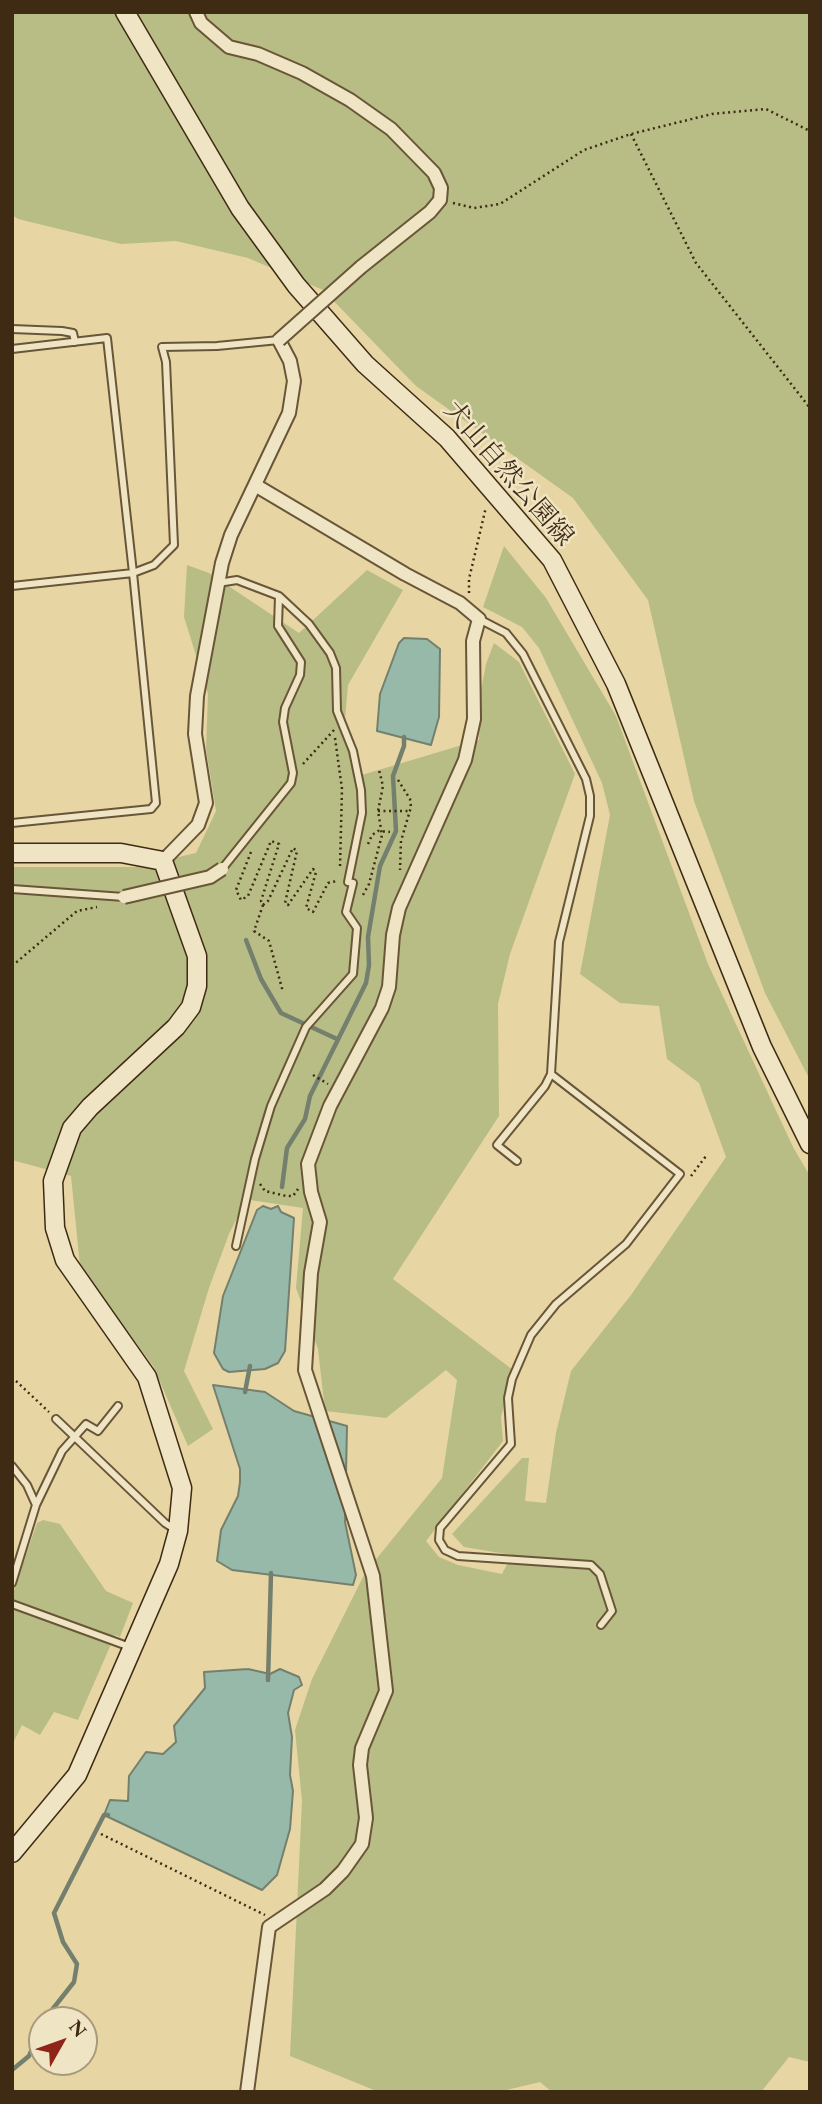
<!DOCTYPE html>
<meta charset="utf-8">
<style>
body{margin:0}
#map{position:relative;width:822px;height:2104px;overflow:hidden;background:#e7d6a4;font-family:"EB Garamond",serif}
canvas{display:block}
.frame{position:absolute;inset:0;border:14px solid #3f2b14;pointer-events:none}
.north{position:absolute;left:28px;top:2006px;width:70px;height:70px;box-sizing:border-box;background:#efe4c4;border:2px solid #a99a7e;border-radius:50%;rotate:50deg;font-size:19px;font-weight:700;line-height:28px;text-align:center;color:#3f2b14}
.north::after{content:'';display:block;margin:auto;width:24px;height:32px;background:#8f2418;clip-path:polygon(50% 0,100% 100%,50% 72%,0 100%)}
</style>
<div id="map">
<canvas width="822" height="2104"></canvas>
<div class="frame"></div>
<div class="north">N</div>
</div>
<script>
const c = document.querySelector('canvas').getContext('2d');
c.lineJoin = 'round';
function paint(path, color) { c.fillStyle = color; c.fill(path, 'evenodd'); }
const poly = rows => new Path2D(rows.map(r => 'M' + r).join(''));
function trace(path, color, width, dash) { c.strokeStyle = color; c.lineWidth = width; c.lineCap = dash ? 'butt' : 'round'; c.setLineDash(dash || []); c.stroke(path); }
function write(font, color, halo, rows, align = 'center') {
  c.font = font + ' "EB Garamond","Noto Serif JP",serif'; c.lineWidth = 5; c.setLineDash([]); c.textBaseline = 'middle'; c.strokeStyle = halo; c.fillStyle = color; for (const [text, x, y, turn = 0] of rows) {
    c.save(); c.translate(x, y); c.rotate((+turn || 0) * Math.PI / 180); c.textAlign = isNaN(turn) ? turn : align; if (halo) c.strokeText(text, 0, 0); c.fillText(text, 0, 0); c.restore();
  }
}
const green = poly([
 [12,12,810,12,810,1080,765,993,694,801,648,600,573,498,416,386,323,290,248,258,176,241,121,244,18,219,12,215],
 [504,546,546,598,616,716,708,964,793,1147,810,1176,810,2062,789,2057,761,2092,552,2092,540,2082,498,2092,379,2092,290,2056,302,1801,295,1730,312,1679,365,1573,442,1478,457,1380,446,1370,386,1418,325,1411,318,1349,296,1288,303,1208,250,1200,239,1214,229,1234,209,1288,184,1371,213,1429,188,1446,153,1366,80,1266,71,1176,12,1160,12,867,135,867,196,853,216,811,206,749,208,694,184,617,187,565,209,573,299,633,367,570,403,590,348,685,345,719,355,777,479,740,481,690,486,664,494,643,519,662,575,774,510,954,498,1004,499,1116,393,1279,513,1370,501,1417,503,1441,426,1541,439,1557,458,1565,502,1574,512,1555,464,1547,452,1534,522,1458,529,1458,525,1501,546,1503,556,1433,571,1371,631,1295,726,1157,699,1083,667,1059,659,1006,620,1003,580,974,610,815,602,783,539,648,522,627,483,607],
 [43,1520,60,1524,106,1591,133,1603,120,1637,115,1635,78,1720,54,1712,40,1735,22,1725,14,1741,12,1596,37,1523]
]);
const water = poly([
 [404,638,427,639,440,649,439,717,431,745,377,731,380,694,399,643,404,638],
 [263,1206,271,1209,278,1206,281,1212,294,1218,285,1351,278,1363,265,1369,229,1372,223,1369,214,1353,223,1296,257,1210,263,1206],
 [213,1385,265,1392,294,1411,347,1426,345,1522,356,1575,353,1585,232,1570,217,1561,221,1530,238,1496,240,1482,240,1469,213,1385],
 [248,1669,270,1674,280,1669,299,1677,302,1685,294,1690,288,1713,292,1737,290,1775,293,1791,290,1829,277,1875,262,1890,104,1815,110,1800,128,1801,129,1776,146,1752,163,1754,176,1742,174,1726,205,1688,204,1672,248,1669]
]);
const stream = poly([
 [246,940,261,979,281,1013,337,1039],
 [282,1187,287,1148,305,1119,310,1096,366,983,369,965,368,937,380,866,396,831,393,776,404,746,404,737],
 [245,1392,250,1366],
 [268,1680,271,1573],
 [44,2020,74,1982,77,1964,63,1942,54,1913,104,1815,108,1815],
 [12,2070,29,2056,42,2024]
]);
const path = poly([
 [631,134,696,263,810,408],
 [453,203,474,208,500,204,584,150,631,134,712,114,766,109,810,131],
 [469,593,469,579,486,507],
 [335,738,342,789,340,867],
 [303,764,334,730],
 [398,780,410,799,411,807,401,841,400,870],
 [378,811,410,811],
 [368,844,372,835,378,831,390,832],
 [251,852,236,890,241,900,248,896,271,841,279,844,261,901,263,905,268,901,293,848,297,851,285,903,288,905,313,869,316,872,306,908,313,912,328,883,337,881],
 [363,895,369,884,382,835,378,811,383,786,379,770],
 [263,905,254,931,269,941,283,992],
 [12,966,77,911,97,907],
 [313,1075,328,1084],
 [691,1176,706,1156],
 [260,1184,265,1191,286,1196,293,1196,298,1189],
 [16,1381,49,1412],
 [101,1834,265,1915]
]);
const lane = poly([
 [12,329,62,331,73,333,75,342],
 [12,349,107,338,133,573,12,586],
 [218,583,237,580,279,596],
 [479,619,506,633,523,654,586,779,590,796,590,816,559,942,551,1074,545,1086,497,1145,517,1161],
 [12,823,151,809,156,803,133,573,154,565,174,545,166,362,162,347,217,346,279,340],
 [222,869,291,783,293,773,283,722,285,708,300,675,301,662,278,626,279,596,309,624,330,653,336,668,337,711,353,751,361,790,362,813,348,882,353,883,346,912,357,928,353,974,306,1027,271,1106,255,1159,236,1246],
 [12,889,124,897],
 [551,1074,680,1174,626,1244,556,1304,531,1335,512,1379,508,1398,511,1444,440,1528,439,1540,445,1550,458,1556,591,1565,600,1574,612,1611,601,1625],
 [56,1419,165,1523,176,1530],
 [12,1466,27,1485,36,1505,12,1583],
 [36,1505,62,1451,86,1424,98,1431,118,1406],
 [12,1604,130,1647]
]);
const street = poly([
 [196,12,201,23,229,47,258,54,302,73,350,100,391,129,434,173,441,188,440,200,430,212,361,267],
 [163,861,198,825,206,803,195,734,197,696,222,563,231,535,289,413,294,381,290,361,279,340],
 [247,2092,269,1927,325,1889,343,1871,362,1844,366,1818,360,1765,362,1748,386,1691,373,1576,305,1370,311,1273,320,1222,311,1192,308,1164,330,1106,382,1008,389,987,393,935,399,908,465,760,474,719,473,641,479,619,460,603,405,574,255,485]
]);
const secondary = poly([
 [125,12,240,208,296,285,365,364,447,438,552,560,616,684,762,1047,810,1144],
 [12,853,121,853,163,861,197,956,197,986,191,1007,176,1027,90,1107,72,1128,53,1181,55,1228,65,1260,147,1377,182,1488,178,1531,169,1564,77,1775,12,1853]
]);
const streetBridge = poly([
 [279,340,361,267],
 [124,897,210,877,222,869]
]);
const streetNames = [
 ["犬山自然公園線",508,474,49]
];
paint(green, '#b7bd85');
paint(water, '#97b9a9');
trace(water, '#74806d', 2);
trace(stream, '#74806d', 4.5);
trace(lane, '#695638', 10);
trace(street, '#695638', 16);
trace(secondary, '#3f2b14', 21);
trace(path, '#3f2b14', 2.5, [2, 3.5]);
trace(lane, '#efe4c4', 6);
trace(street, '#efe4c4', 12);
trace(secondary, '#efe4c4', 18);
trace(streetBridge, '#695638', 16, []);
trace(streetBridge, '#efe4c4', 12);
write('26px', '#3f2b14', '#efe4c4', streetNames);
</script>
